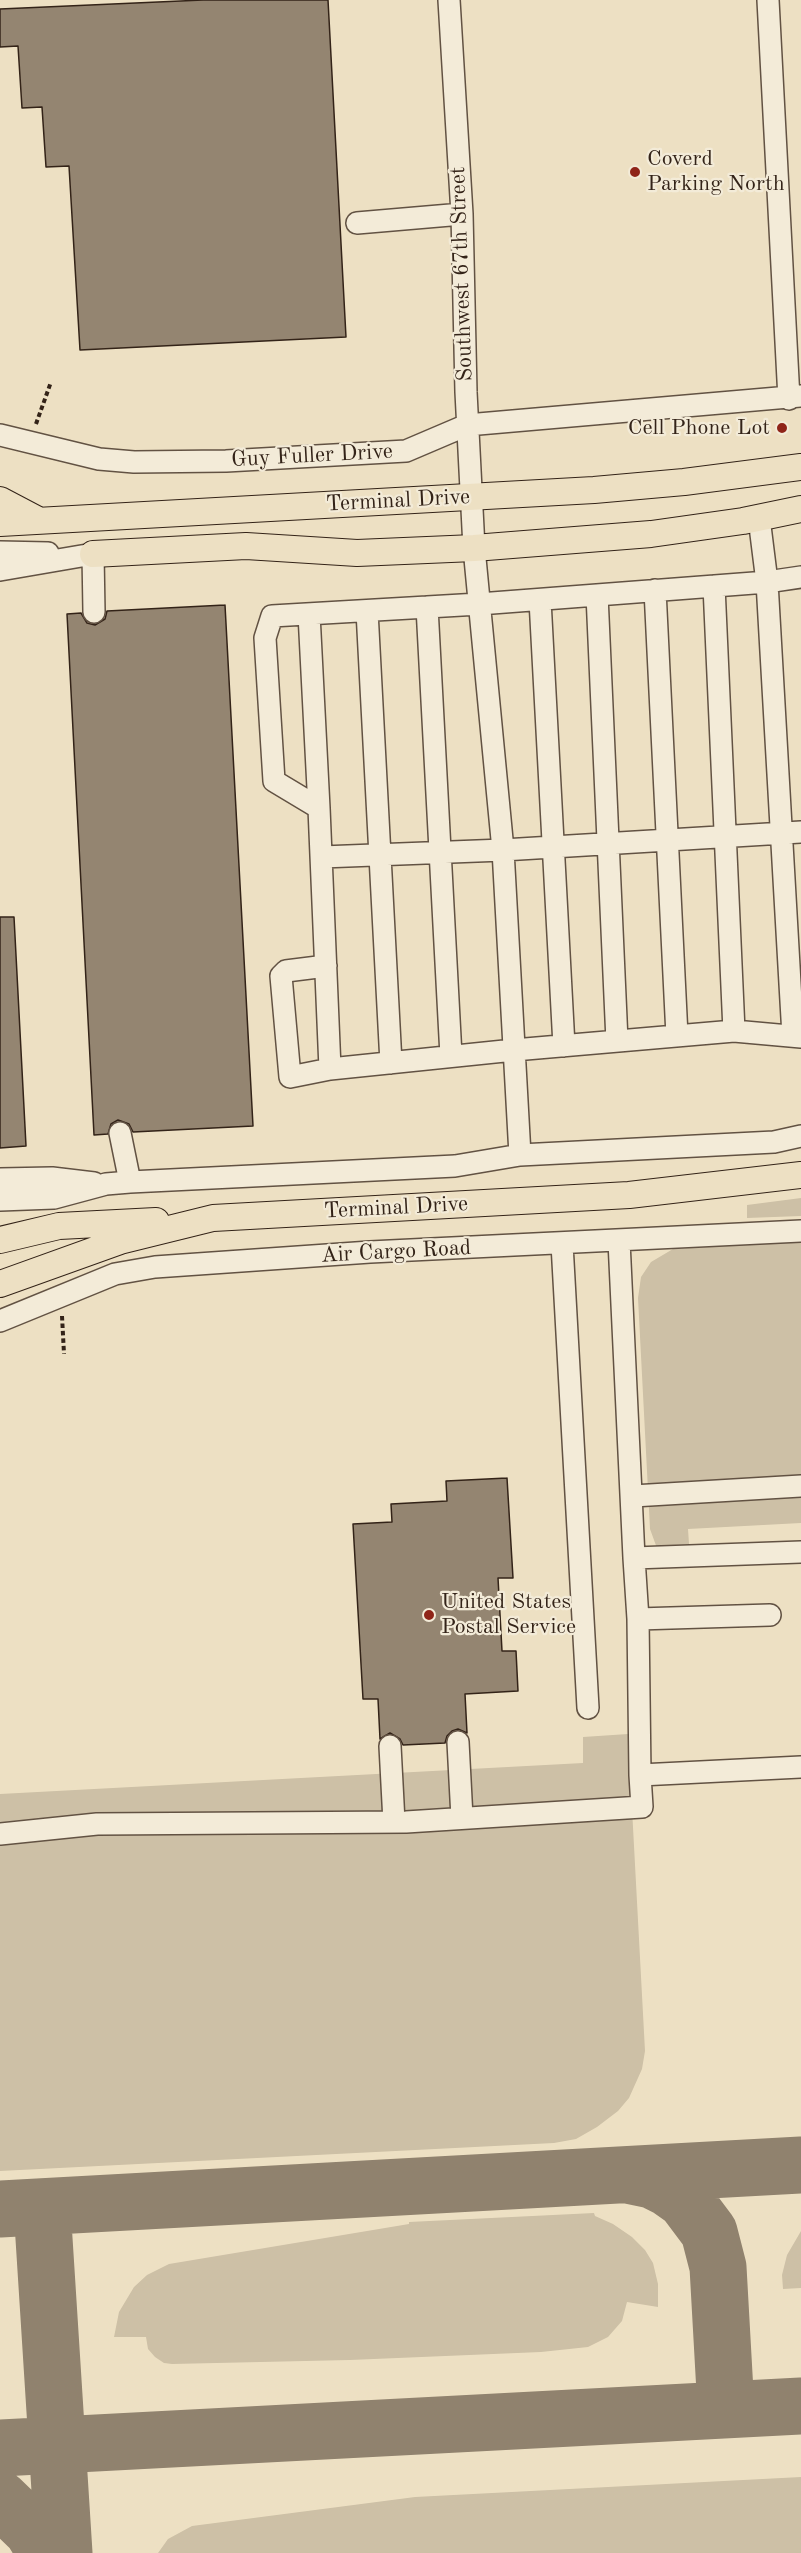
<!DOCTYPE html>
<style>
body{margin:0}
canvas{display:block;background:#ede0c3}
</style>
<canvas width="801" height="2553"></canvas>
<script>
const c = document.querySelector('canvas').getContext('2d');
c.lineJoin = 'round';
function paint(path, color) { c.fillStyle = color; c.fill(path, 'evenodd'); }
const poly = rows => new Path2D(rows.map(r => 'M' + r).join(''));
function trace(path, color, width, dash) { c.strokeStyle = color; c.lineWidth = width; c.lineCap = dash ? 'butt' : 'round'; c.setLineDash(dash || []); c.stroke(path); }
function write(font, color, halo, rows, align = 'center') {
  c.font = font + ' "Old Standard TT",serif'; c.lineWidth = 4.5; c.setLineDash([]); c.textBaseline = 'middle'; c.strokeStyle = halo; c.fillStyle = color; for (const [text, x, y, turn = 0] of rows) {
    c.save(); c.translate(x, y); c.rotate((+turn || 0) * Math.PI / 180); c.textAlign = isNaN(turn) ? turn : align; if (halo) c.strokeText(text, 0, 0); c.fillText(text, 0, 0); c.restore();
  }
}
const green = poly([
 [801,1198,801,1216,747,1218,747,1205],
 [801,1241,801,1523,688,1529,690,1559,658,1551,650,1529,638,1298,641,1277,651,1262,673,1249],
 [628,1734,645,2051,642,2069,629,2098,618,2111,597,2127,576,2139,554,2143,0,2171,0,1794,583,1763,583,1737],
 [594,2213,595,2216,613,2224,632,2237,645,2250,653,2263,658,2284,658,2307,627,2302,622,2321,608,2337,588,2347,541,2352,350,2360,172,2364,164,2363,155,2357,148,2349,146,2337,114,2337,119,2312,134,2287,147,2275,169,2264,409,2224,409,2222],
 [801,2231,801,2288,783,2289,782,2275,787,2255],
 [801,2477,801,2553,158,2553,168,2539,192,2526,415,2497]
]);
const taxiway = poly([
 [628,2175,652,2180,668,2188,685,2200,709,2232,718,2267,726,2410],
 [42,2207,64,2553],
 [0,2209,801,2165],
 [0,2448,801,2406],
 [0,2499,32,2530,46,2553]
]);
const building = poly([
 [203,0,328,0,346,337,80,350,69,166,46,167,42,107,22,108,18,46,0,47,0,9,203,0],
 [225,605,253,1126,133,1132,129,1124,118,1120,111,1124,108,1134,94,1135,67,614,81,613,87,623,95,625,105,619,107,611,225,605],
 [0,917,14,917,26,1146,0,1148,0,917],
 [507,1478,513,1578,498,1578,502,1651,516,1651,518,1691,465,1694,467,1733,458,1729,452,1731,447,1736,445,1743,403,1745,400,1739,390,1733,380,1739,378,1699,363,1699,353,1524,392,1522,391,1504,447,1501,446,1481,507,1478]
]);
const path = poly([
 [36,424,51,382],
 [62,1316,64,1354]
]);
const minor = poly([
 [449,0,462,214,466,392,474,548,503,850,520,1155],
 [768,0,789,399],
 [357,223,462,214],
 [0,435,99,459,134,462,226,461,406,451,467,425,801,396],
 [759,518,767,582,801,577],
 [0,552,48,553],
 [93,554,94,612],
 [0,570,93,554],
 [714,586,734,1031],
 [655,590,677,1036],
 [597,595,617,1041],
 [540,600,564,1046],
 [427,607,451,1056],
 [367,611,391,1063],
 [309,614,319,808],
 [322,857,503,850,801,832],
 [326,966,286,971,281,976,290,1077,330,1069],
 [793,1036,767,582,479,604,272,616,265,638,274,781,319,808,330,1069,514,1050,734,1031,801,1037],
 [120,1133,130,1182],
 [0,1179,52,1178,94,1183],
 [0,1200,54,1198,106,1184,130,1182,455,1166,520,1155,774,1142,801,1136],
 [619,1241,634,1558],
 [562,1244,588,1708],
 [0,1321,115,1274,155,1267,370,1252,801,1231],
 [633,1496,801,1486],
 [801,1552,634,1558,638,1619,640,1775,801,1767],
 [638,1619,770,1615],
 [458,1742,462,1818],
 [390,1746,394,1822],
 [0,1834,97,1824,406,1822,642,1807,640,1775]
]);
const major = poly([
 [0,500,38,520],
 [0,523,594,490,684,482,801,467],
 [93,554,246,546,357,553,474,548,651,534,743,521,801,509],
 [0,1240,59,1226,156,1221],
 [0,1284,120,1241,213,1218,629,1195,801,1175]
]);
const markers = [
 [635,172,6,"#8f2418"],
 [782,428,6,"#8f2418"],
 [429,1615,6,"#8f2418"]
];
const poiNames = [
 ["Coverd",647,159],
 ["Parking North",647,184],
 ["Cell Phone Lot",770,428,"right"],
 ["United States",441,1602],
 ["Postal Service",441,1627]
];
const streetNames = [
 ["Southwest 67th Street",462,274,-92],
 ["Guy Fuller Drive",312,456,-3],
 ["Terminal Drive",398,501,-3],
 ["Terminal Drive",396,1208,-3],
 ["Air Cargo Road",396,1252,-3]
];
paint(green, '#cdc0a6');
trace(taxiway, '#90826e', 57);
paint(building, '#948571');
trace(building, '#332318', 1.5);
trace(minor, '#625243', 24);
trace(major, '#332318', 28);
trace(path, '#332318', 4, [4.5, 3]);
trace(minor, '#f3ebd8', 21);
trace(major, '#ede0c3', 26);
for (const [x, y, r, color] of markers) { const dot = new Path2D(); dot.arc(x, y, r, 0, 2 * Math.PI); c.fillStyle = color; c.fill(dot); trace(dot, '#f3ebd8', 2); }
write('22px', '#332318', '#f3ebd8', poiNames, 'left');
write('22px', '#332318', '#f3ebd8', streetNames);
</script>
